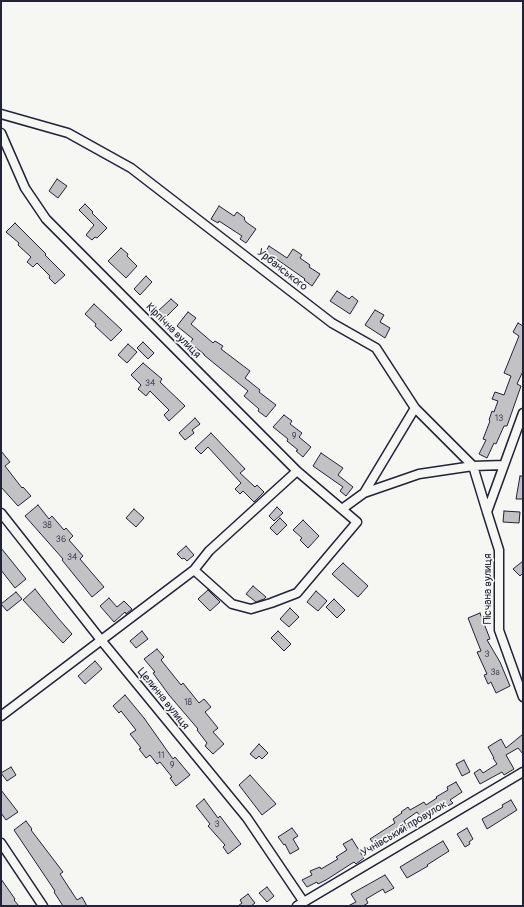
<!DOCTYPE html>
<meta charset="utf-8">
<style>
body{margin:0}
#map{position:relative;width:524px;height:907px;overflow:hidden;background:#f6f6f2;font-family:Pangolin,sans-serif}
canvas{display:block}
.frame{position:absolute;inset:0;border:2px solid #22223b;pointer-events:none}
</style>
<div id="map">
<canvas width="524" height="907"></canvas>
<div class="frame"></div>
</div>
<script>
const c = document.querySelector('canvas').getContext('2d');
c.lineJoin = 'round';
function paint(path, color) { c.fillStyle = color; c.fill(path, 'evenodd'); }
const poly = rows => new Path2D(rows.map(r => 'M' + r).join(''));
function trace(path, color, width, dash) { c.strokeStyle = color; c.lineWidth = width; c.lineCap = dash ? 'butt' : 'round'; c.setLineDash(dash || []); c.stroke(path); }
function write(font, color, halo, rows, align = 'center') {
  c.font = font + ' Pangolin,sans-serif'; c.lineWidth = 3.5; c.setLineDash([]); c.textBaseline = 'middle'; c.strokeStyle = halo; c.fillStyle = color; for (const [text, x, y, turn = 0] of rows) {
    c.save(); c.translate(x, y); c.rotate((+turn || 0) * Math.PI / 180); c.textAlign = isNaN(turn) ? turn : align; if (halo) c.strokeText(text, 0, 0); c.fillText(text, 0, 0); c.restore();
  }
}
const building = poly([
 [57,179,67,186,58,198,49,191,57,179],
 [85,204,93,212,92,213,107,228,97,238,95,237,92,240,86,235,94,225,79,210,85,204],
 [219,206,234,216,237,212,245,218,244,219,246,222,256,229,246,243,240,239,242,236,219,221,218,223,211,219,219,206],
 [15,223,46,254,45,255,65,275,55,284,49,278,50,276,37,263,33,267,27,262,31,257,18,245,19,243,6,232,15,223],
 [269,246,287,258,293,249,302,255,300,258,310,265,309,267,320,274,312,286,304,280,305,279,275,258,274,260,264,254,269,246],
 [121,248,128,254,127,256,137,266,126,278,108,261,121,248],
 [146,276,152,282,140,295,134,289,146,276],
 [337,291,349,299,352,296,358,301,350,314,330,301,337,291],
 [171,299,178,305,164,319,157,312,171,299],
 [94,304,122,330,111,341,95,326,96,324,85,314,94,304],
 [375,310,384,315,380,322,390,328,385,338,365,325,375,310],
 [188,312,196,318,191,324,213,343,215,341,223,346,221,349,250,371,245,378,260,390,259,392,276,405,266,417,258,411,259,409,244,396,248,391,204,355,204,354,190,343,193,339,177,326,188,312],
 [518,323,523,326,523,371,517,384,521,386,507,426,504,426,496,444,494,443,487,458,479,454,486,440,483,439,490,421,489,420,492,411,494,412,498,401,492,399,495,392,504,395,511,376,504,373,519,336,513,332,518,323],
 [143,342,154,353,148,359,137,348,143,342],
 [128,344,137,352,127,363,118,355,128,344],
 [143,363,162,379,160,382,185,406,169,421,164,415,169,410,150,391,146,396,138,389,141,385,131,375,143,363],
 [284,415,292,421,290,424,302,433,299,437,311,447,303,457,296,451,298,450,287,441,288,439,273,427,284,415],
 [195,418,200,424,192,430,194,433,185,440,179,433,195,418],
 [211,433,245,469,240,473,255,487,257,485,264,492,254,502,243,491,240,494,235,489,241,483,208,447,201,454,195,448,211,433],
 [1,451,10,462,5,466,22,488,23,487,31,496,18,506,1,487,1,451],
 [321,453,343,468,338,475,353,487,346,496,340,491,343,487,313,466,321,453],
 [520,476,523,476,523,499,516,499,520,476],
 [38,505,49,519,52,516,64,530,66,528,73,536,69,540,83,556,80,559,104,587,92,597,62,560,63,559,25,516,38,505],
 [277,507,283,513,274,521,269,516,277,507],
 [134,509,144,518,136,527,126,518,134,509],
 [504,511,520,512,519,523,503,522,504,511],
 [280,518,287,525,277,535,270,528,280,518],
 [303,520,319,536,308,548,300,540,302,538,293,530,303,520],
 [186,546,194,555,187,561,184,558,182,559,177,554,186,546],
 [1,548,26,579,15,588,1,570,1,548],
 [523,561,523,573,520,576,513,569,523,561],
 [343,563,368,586,358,597,332,574,343,563],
 [253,586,266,597,264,599,256,602,246,594,253,586],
 [35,589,58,618,72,634,63,643,23,600,35,589],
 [208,590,220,602,210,611,198,599,208,590],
 [316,591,327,601,318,611,307,602,316,591],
 [16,592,22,599,7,611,1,604,16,592],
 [109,598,117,607,124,601,132,609,126,614,125,612,114,622,100,606,109,598],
 [334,599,345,610,337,618,326,607,334,599],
 [290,608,299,617,289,627,280,619,290,608],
 [480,613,490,639,487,640,500,662,510,686,496,693,491,682,488,684,484,675,487,674,477,652,481,651,468,618,480,613],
 [142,631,148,639,136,648,130,641,142,631],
 [278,631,291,644,284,651,271,638,278,631],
 [157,649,164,657,161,660,181,685,183,683,199,703,204,699,211,707,205,712,218,728,213,732,224,744,213,754,205,746,207,743,197,730,198,729,169,695,153,673,155,672,144,659,157,649],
 [95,661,102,669,85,684,78,676,95,661],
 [125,695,144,718,173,759,175,757,190,775,176,786,170,778,172,777,160,762,157,764,150,755,146,758,139,749,141,748,130,734,136,730,121,711,119,713,113,706,125,695],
 [523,734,523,754,518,748,506,755,514,769,504,775,502,772,480,784,474,773,480,769,483,773,497,764,493,758,494,758,488,747,501,739,506,748,523,734],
 [259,744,268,753,262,759,259,756,256,759,250,754,259,744],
 [464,760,470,772,462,776,456,764,464,760],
 [11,767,16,775,7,781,1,773,11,767],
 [250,775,276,804,262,815,239,785,250,775],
 [456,782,462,792,450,800,453,803,423,820,417,812,404,821,408,828,377,848,370,839,395,823,393,819,402,813,401,812,408,807,410,810,424,802,426,805,437,798,436,797,448,790,447,787,456,782],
 [1,790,18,812,6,820,1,813,1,790],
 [204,799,218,818,220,816,241,844,228,854,223,847,225,845,208,826,210,824,196,806,204,799],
 [511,800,517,810,487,829,482,819,503,807,502,805,511,800],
 [26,821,32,829,31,830,63,872,60,874,77,900,82,897,87,906,63,906,54,892,55,891,14,830,26,821],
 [292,828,298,836,293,839,299,849,290,854,285,844,284,845,278,837,292,828],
 [467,828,473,839,469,842,470,844,465,847,457,834,467,828],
 [352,839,364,858,356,864,354,862,326,880,318,884,317,882,307,887,302,880,312,875,310,871,320,867,321,869,338,859,336,857,347,850,343,844,352,839],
 [443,841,449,851,427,865,428,866,407,878,400,867,443,841],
 [385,875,394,888,385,893,383,889,366,899,368,903,363,906,348,906,356,902,351,894,385,875],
 [1,879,15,899,14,900,19,906,3,906,1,904,1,879],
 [267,887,274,896,267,902,259,893,267,887],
 [248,894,255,903,251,906,238,906,242,903,240,900,248,894]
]);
const minor = poly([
 [1,114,68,133,131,168,332,323,376,348,415,408,473,466,487,512],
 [1,133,25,188,46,219,297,471,357,522,297,593,271,603,251,609,232,604,194,570],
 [523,413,487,512,499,550,499,630,523,697],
 [364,493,419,474,473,466,504,465],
 [342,509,364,493,415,408],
 [1,513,101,640,247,818,303,901],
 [1,716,194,570,209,551,297,471],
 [1,843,43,906],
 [297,906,523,772]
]);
const numberNames = [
 ["34",150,384],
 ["13",499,419],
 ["9",294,437],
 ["38",47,526],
 ["36",61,540],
 ["34",72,558],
 ["3",487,655],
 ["3а",495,673],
 ["18",188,703],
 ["11",161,756],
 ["9",172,766],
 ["3",217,825]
];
const streetNames = [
 ["Урбанського",282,270,38],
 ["Кiрпiчна вулиця",173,331,45],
 ["Пiсчана вулиця",488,589,-90],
 ["Целинна вулиця",163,699,51],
 ["Учнівський провулок",404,829,-31]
];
paint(building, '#c2c2c4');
trace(building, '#22223b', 1);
trace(minor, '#22223b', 11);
trace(minor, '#f6f6f2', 8);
write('9px', '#4a4a5d', null, numberNames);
write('11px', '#22223b', '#f6f6f2', streetNames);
</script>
